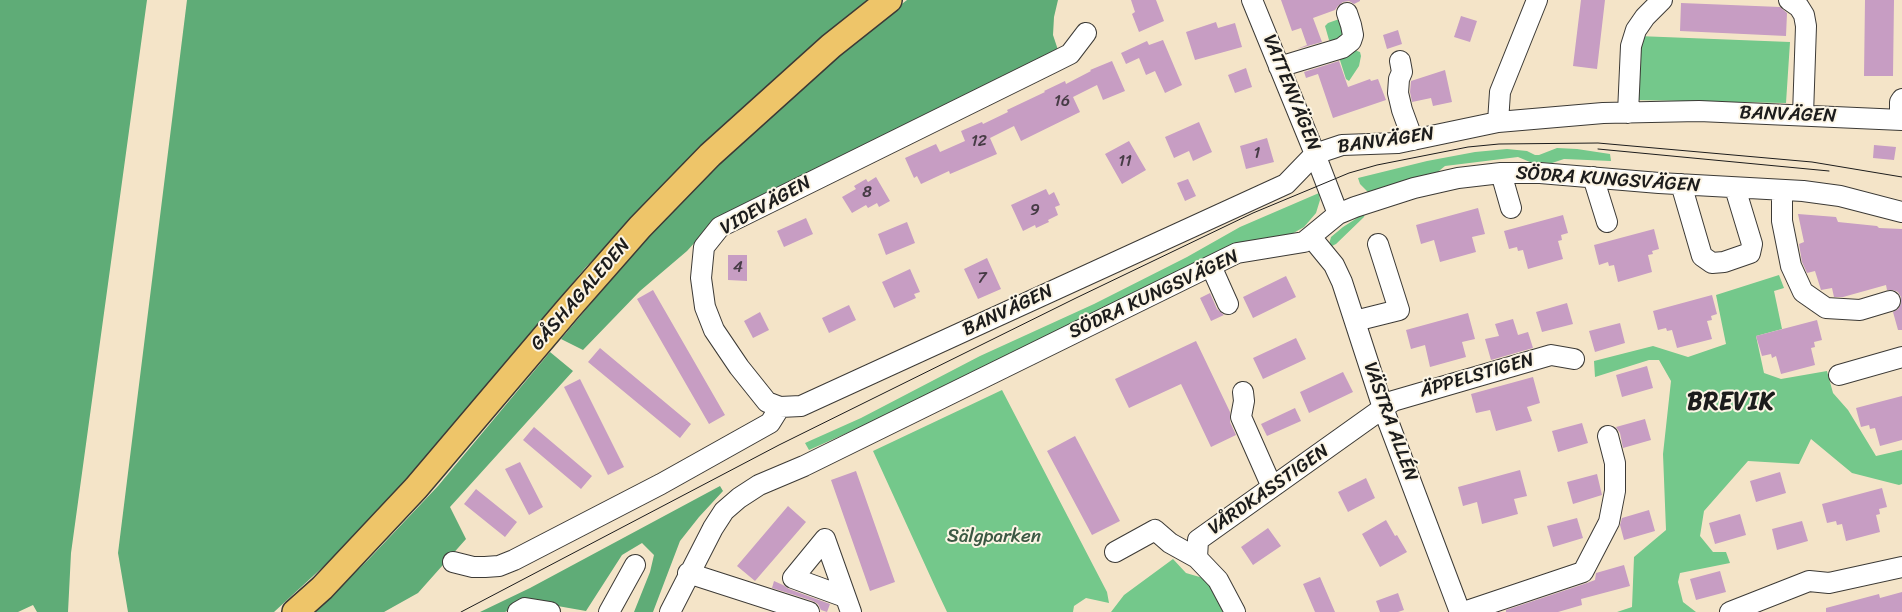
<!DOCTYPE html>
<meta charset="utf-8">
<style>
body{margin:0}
canvas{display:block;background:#f4e4c8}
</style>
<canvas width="1902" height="612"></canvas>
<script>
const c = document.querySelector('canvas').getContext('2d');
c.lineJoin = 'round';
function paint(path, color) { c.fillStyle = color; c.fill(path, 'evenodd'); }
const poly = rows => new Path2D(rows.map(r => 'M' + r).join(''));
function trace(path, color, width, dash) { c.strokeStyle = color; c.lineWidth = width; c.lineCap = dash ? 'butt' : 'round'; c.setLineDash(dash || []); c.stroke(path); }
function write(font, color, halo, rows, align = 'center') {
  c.font = font + ' Sriracha,sans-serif'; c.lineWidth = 4; c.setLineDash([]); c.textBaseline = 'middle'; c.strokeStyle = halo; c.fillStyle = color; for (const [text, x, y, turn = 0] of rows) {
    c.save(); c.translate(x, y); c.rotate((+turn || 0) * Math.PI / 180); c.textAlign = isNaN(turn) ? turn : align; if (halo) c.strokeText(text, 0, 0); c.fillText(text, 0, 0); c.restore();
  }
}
const green = poly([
 [1345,17,1348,28,1335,45,1329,40,1325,26,1328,23],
 [1638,36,1790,42,1786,103,1634,100],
 [1351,49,1360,52,1361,56,1359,66,1349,81,1346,79,1338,54],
 [1557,148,1577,149,1610,154,1611,161,1564,159,1552,163,1530,162,1518,157,1445,166,1434,175,1370,194,1360,184,1358,178,1427,161,1475,152,1507,149,1527,151,1535,155,1539,155],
 [1319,193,1320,200,1316,213,1304,227,1290,235,809,450,805,443,861,418,980,356,1094,304,1187,257,1240,227],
 [1365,213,1364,217,1336,244,1328,248,1331,237,1343,227],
 [1779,275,1784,288,1774,291,1782,329,1756,336,1764,373,1781,379,1827,371,1833,393,1848,410,1876,456,1902,450,1902,484,1899,485,1852,473,1811,439,1799,464,1748,461,1704,511,1700,536,1713,552,1726,552,1730,563,1680,573,1678,582,1683,602,1696,612,1617,612,1632,607,1634,557,1666,530,1663,454,1671,381,1659,360,1649,360,1595,377,1594,361,1653,346,1688,357,1726,344,1716,295],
 [1002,390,1107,592,1109,603,1086,598,1074,606,1073,612,947,612,937,591,873,451],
 [1173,559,1186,573,1203,578,1216,589,1228,612,1111,612,1124,595]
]);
const forest = poly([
 [0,0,147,0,71,553,68,612,37,612,33,605,18,612,0,612],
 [187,0,869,0,709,142,585,268,429,457,350,542,274,612,128,612,118,553],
 [907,0,1058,0,1054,17,1053,35,1058,50,717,218,687,251,640,291,583,350,561,339,666,215,734,146,827,62],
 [550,352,573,371,450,507,466,539,418,593,384,612,314,612,368,560,438,486],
 [720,486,723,491,699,517,680,541,653,612,634,612,650,572,654,555,642,543,622,555,586,611,529,601,505,612,480,612,530,588]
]);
const building = poly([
 [1131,0,1156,0,1164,21,1139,32,1132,14,1135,12],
 [1281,0,1360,0,1360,1,1354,4,1349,1,1343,2,1338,6,1335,10,1313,18,1322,42,1297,49,1307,45,1301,28,1292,31],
 [1581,0,1605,0,1597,69,1573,66],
 [1865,0,1894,0,1893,76,1864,76],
 [1681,3,1780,7,1787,13,1786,36,1680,31],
 [1461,16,1477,21,1470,42,1454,37],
 [1216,22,1218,28,1235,23,1242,47,1195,60,1186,32],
 [1398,30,1402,44,1387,49,1383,35],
 [1163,40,1182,85,1165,93,1155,71,1146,75,1139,58,1126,64,1121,53,1147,41,1149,45],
 [1112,61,1125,91,1103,100,1097,85,1073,97,1080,112,1021,141,1014,126,990,138,997,154,950,174,949,171,921,184,917,176,914,178,905,158,936,144,940,152,965,141,961,131,982,122,983,124,1008,112,1007,110,1045,92,1044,91,1065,81,1066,84,1091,71,1090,70],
 [1339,61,1348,87,1370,79,1371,81,1378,79,1386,100,1333,118,1318,74,1306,78,1304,72],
 [1246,68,1252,87,1235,93,1228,75],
 [1445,70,1452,102,1433,106,1431,98,1412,102,1410,92,1411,81],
 [1199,122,1212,152,1193,161,1189,151,1174,158,1165,137],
 [1267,138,1274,162,1246,169,1240,146],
 [1129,141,1146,170,1122,184,1105,154],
 [1874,145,1896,147,1894,160,1873,158],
 [876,177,890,201,879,207,877,203,868,208,866,205,852,213,842,197,856,189,854,186,866,179,868,182],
 [1188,179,1196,196,1185,201,1177,183],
 [1046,189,1049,195,1054,192,1060,205,1055,207,1058,215,1048,220,1049,222,1036,228,1035,225,1023,231,1011,205],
 [1478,208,1485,234,1472,237,1476,252,1440,262,1434,240,1421,244,1416,225],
 [1798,214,1836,217,1838,222,1877,226,1879,228,1902,229,1902,330,1898,330,1893,312,1898,309,1901,304,1901,297,1898,292,1893,290,1887,290,1886,285,1843,297,1834,297,1832,288,1821,290,1815,271,1807,273,1802,262,1799,244,1804,242],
 [1563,215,1568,233,1561,235,1562,240,1558,241,1563,259,1528,269,1523,250,1518,251,1517,247,1509,249,1504,231],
 [806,218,813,234,784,247,777,231],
 [907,222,915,243,886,255,878,234],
 [1654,229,1659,249,1652,251,1653,254,1648,255,1652,272,1618,282,1614,265,1609,266,1608,262,1599,265,1594,245],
 [728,255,747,255,747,281,728,280],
 [987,258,1001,289,978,299,964,269],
 [910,269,920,292,914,294,916,298,894,308,882,282],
 [1286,276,1296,297,1253,318,1243,297],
 [653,290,725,415,709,424,637,299],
 [1210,293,1217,309,1224,315,1211,321,1200,298],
 [1712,295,1717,314,1711,316,1712,320,1707,321,1712,339,1677,348,1672,330,1667,331,1666,328,1658,330,1653,311],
 [1567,303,1573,324,1542,332,1536,312],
 [849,305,856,320,829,333,822,318],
 [760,312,769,330,753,338,744,321],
 [1468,313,1475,339,1462,342,1466,357,1430,367,1425,345,1411,349,1406,330],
 [1513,319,1518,335,1528,332,1533,348,1491,360,1485,339,1499,336,1495,324],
 [1817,320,1822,340,1814,342,1815,347,1811,348,1815,365,1781,374,1776,356,1772,358,1771,354,1762,356,1756,336],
 [1620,323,1625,343,1595,352,1589,331],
 [1296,338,1306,359,1263,379,1253,358],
 [1196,341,1230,412,1230,422,1236,435,1211,447,1181,384,1129,408,1115,379],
 [600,348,691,424,680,438,588,362],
 [1647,366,1653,388,1622,397,1616,375],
 [1343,372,1353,392,1309,413,1300,392],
 [1533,377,1540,403,1527,407,1532,421,1496,431,1490,410,1476,413,1471,394],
 [580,379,624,467,608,475,564,387],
 [1902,396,1902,440,1880,446,1875,428,1870,429,1869,425,1861,427,1856,408],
 [1295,408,1301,421,1267,436,1261,424],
 [1645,419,1651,440,1623,448,1620,433,1616,427],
 [1582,423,1588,443,1558,452,1552,431],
 [534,427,592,476,581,489,523,440],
 [1075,436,1120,521,1092,535,1047,451],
 [520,462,543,507,529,515,505,469],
 [1520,470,1527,496,1514,499,1518,514,1482,524,1477,502,1463,506,1458,487],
 [856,471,895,582,870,591,831,480],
 [1780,472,1786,493,1756,502,1750,481],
 [1597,474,1602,495,1573,504,1567,482],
 [1366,478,1375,498,1348,512,1338,492],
 [1882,488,1887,507,1879,509,1880,514,1876,515,1880,532,1846,541,1842,524,1837,525,1836,521,1827,523,1822,504],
 [476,489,517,522,505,537,464,504],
 [788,506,806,522,755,581,737,566],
 [1649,510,1655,531,1624,540,1620,525,1622,518],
 [1740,514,1746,535,1715,544,1709,523],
 [1577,518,1583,538,1553,547,1547,526],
 [1386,520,1395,536,1397,535,1407,552,1380,567,1362,534],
 [1802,521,1808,541,1777,550,1772,529],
 [1268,528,1281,546,1253,565,1241,547],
 [1624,565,1630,586,1581,599,1582,605,1558,612,1506,612,1506,610,1587,583,1595,580,1596,573],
 [1720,571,1726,592,1696,600,1690,579],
 [1320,577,1335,612,1315,612,1303,584],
 [774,581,783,585,789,589,830,604,827,612,821,610,818,604,813,601,772,588],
 [1902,592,1902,612,1826,612,1826,608,1879,594,1880,598],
 [1398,593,1404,610,1398,612,1380,612,1376,601]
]);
const minor = poly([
 [1252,0,1315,154,1338,214],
 [1789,0,1799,7,1804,15,1806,26,1803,115],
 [1086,33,1070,54,1052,63,720,227,704,247,701,278,705,307,714,330,739,367,767,402,780,407,801,406,1286,184,1315,154,1342,145,1398,143,1498,122,1603,113,1699,111,1902,120],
 [1400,61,1402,72,1399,79,1398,93,1402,110,1413,140],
 [1279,67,1342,48,1351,41,1353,35,1351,25,1347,13],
 [1628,113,1631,46,1636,30,1645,17,1662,0],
 [1900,120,1900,102,1902,99],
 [1498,122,1500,92,1537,0],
 [1501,173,1511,208],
 [1593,177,1607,222],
 [1681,184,1702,256,1712,263,1724,262,1750,253,1752,244,1735,188],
 [1782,190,1782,221,1791,266,1803,292,1826,308,1860,310,1890,301],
 [1311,237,1334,265,1342,282,1383,408,1460,612],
 [1211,266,1228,304],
 [1355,321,1399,310,1378,244],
 [1839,375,1902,357],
 [1243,392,1244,401,1241,417,1272,487],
 [1115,552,1155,530,1170,543,1197,558],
 [453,562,473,567,485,567,499,566,514,560,661,484,770,423,780,407],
 [688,573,809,612],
 [845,597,793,578,825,539,851,612],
 [518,612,525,608,550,612],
 [609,612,635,565],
 [670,612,713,528,724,511,739,498,759,485,804,466,1237,253,1304,242,1338,214,1355,207,1414,188,1458,178,1501,173,1540,173,1659,183,1803,191,1840,196,1902,212],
 [1235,612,1218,580,1197,558,1198,540,1393,401,1551,355,1574,359],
 [1464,612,1583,572,1609,522,1615,491,1615,463,1608,436],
 [1730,612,1809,581,1829,583,1902,567]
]);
const major = poly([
 [295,612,322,588,416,488,568,309,640,227,710,155,831,46,889,0]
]);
const tram = poly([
 [1598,149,1829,171],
 [461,612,779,445,1076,298,1253,213,1349,173,1377,165,1468,147,1499,144,1598,143,1812,162,1902,177]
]);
const numberNames = [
 ["16",1062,102],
 ["12",979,142],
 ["1",1257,154],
 ["11",1125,162],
 ["8",867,193],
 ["9",1035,211],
 ["4",738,268],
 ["7",982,279]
];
const streetNames = [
 ["VATTENVÄGEN",1291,93,68],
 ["BANVÄGEN",1788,115,2],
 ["BANVÄGEN",1386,141,-8],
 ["SÖDRA KUNGSVÄGEN",1608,180,4],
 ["VIDEVÄGEN",766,206,-29],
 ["GÅSHAGALEDEN",581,295,-49],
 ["SÖDRA KUNGSVÄGEN",1154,295,-25],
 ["BANVÄGEN",1008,311,-25],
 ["ÄPPELSTIGEN",1477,376,-16],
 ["VÄSTRA ALLÉN",1390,422,70],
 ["VÅRDKASSTIGEN",1269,490,-35]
];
const parkNames = [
 ["Sälgparken",994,537]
];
const districtNames = [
 ["BREVIK",1731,403]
];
paint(green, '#74c88b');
paint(forest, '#5fac77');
paint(building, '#c79dc3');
trace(minor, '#3c3a36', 22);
trace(major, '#3c3a36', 28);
trace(minor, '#fff', 20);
trace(major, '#eec569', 25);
trace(tram, '#1c1c1c', 1);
write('16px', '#473c46', null, numberNames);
write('19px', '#1c1c1c', '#fcf5e5', streetNames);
write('19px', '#3b5843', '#fcf5e5', parkNames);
c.letterSpacing = '1px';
write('bold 24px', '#1c1c1c', '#fcf5e5', districtNames);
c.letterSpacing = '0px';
</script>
